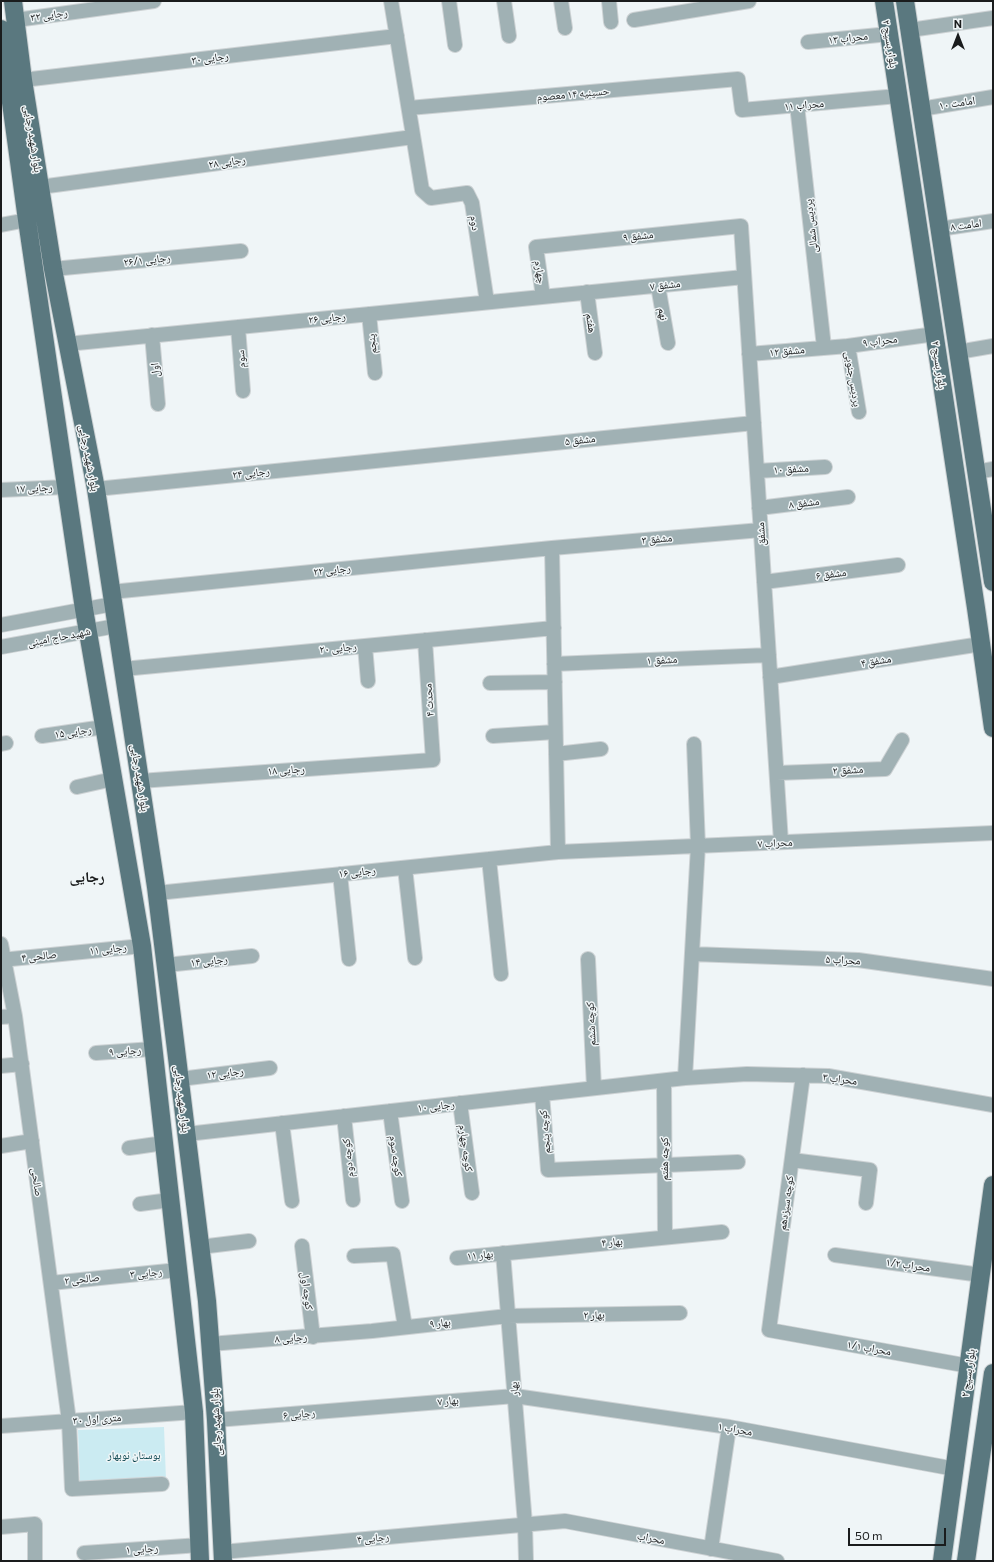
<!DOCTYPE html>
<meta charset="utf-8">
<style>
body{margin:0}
#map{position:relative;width:994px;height:1562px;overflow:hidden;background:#eff5f7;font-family:Commissioner,sans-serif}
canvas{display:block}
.frame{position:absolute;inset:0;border:2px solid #1a1c1d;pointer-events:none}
.north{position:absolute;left:938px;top:16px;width:40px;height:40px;-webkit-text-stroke:3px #eff5f7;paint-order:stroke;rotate:0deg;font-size:11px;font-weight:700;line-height:16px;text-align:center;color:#1a1c1d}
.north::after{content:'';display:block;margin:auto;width:14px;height:18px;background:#1a1c1d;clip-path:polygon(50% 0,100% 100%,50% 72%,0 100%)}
.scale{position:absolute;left:848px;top:1528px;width:98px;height:18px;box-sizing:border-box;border:2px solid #1a1c1d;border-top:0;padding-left:5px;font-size:12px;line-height:14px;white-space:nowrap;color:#1a1c1d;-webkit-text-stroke:3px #eff5f7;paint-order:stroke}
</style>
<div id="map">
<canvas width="994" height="1562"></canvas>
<div class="frame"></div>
<div class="north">N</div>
<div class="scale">50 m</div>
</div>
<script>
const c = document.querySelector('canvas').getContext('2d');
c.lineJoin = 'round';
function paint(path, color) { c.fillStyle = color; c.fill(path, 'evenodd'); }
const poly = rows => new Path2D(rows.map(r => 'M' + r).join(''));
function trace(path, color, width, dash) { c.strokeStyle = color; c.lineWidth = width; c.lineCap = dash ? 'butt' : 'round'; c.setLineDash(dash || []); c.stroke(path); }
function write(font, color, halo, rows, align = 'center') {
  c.font = font + ' Commissioner,"Noto Naskh Arabic",sans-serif'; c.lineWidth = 3; c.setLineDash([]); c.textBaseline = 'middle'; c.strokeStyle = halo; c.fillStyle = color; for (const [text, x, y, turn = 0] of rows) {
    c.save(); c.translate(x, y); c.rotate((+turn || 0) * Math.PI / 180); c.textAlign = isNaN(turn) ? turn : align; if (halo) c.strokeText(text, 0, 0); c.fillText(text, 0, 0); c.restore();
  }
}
const green = poly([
 [164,1427,166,1480,80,1484,78,1430]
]);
const minor = poly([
 [391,1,422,190,431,198,467,193,472,203,487,302],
 [449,1,455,45],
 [504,1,509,36],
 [561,1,565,28],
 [609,1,611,22],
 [16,20,154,1],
 [634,20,749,1],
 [910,30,993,18],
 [808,42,889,34],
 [23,80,397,36],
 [797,105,824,347],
 [409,108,738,79,742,110,898,96],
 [921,109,993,97],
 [40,187,413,137],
 [1,225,27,220],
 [939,229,993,221],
 [53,269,241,251],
 [658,286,668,343],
 [587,292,595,353],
 [543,297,536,247,741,226,781,842],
 [369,314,375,373],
 [238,327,243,391],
 [152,335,158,404],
 [67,344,744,277],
 [848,346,859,412],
 [958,352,993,346],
 [749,354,848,346,935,334],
 [757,471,825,467],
 [976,472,993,469],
 [96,489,754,423],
 [1,490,66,487],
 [759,508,848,497],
 [552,548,558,852],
 [764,582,898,565],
 [111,592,552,548,761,530],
 [1,625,113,604],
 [365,646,368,681],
 [1,647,116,626],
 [554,664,769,655],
 [123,669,554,628],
 [770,677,981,644],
 [490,683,555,682],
 [42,736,104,727],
 [493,736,555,732],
 [1,744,6,743],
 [556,754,601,749],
 [777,773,885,769,902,740],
 [140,781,433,760,425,640],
 [77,787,113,779],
 [489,859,501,974],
 [405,868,415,958],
 [340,874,349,959],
 [157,893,558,852,993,833],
 [1,944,15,1016,69,1421,72,1489,162,1484],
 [692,954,858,960,993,979],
 [588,959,594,1088],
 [1,960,142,946],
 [166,965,252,956],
 [1,1017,15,1016],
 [96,1053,153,1049],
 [1,1066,22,1064],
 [803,1075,769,1330,969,1366],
 [685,1078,698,846,694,744],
 [180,1079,270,1068],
 [664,1081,665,1237],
 [542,1094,548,1170,738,1162],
 [460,1103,472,1193],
 [390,1111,402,1201],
 [344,1116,353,1200],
 [282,1123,292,1201],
 [187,1134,685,1078,747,1074,828,1076,993,1105],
 [1,1146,32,1141],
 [129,1148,164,1143],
 [792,1160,870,1170,866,1203],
 [140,1204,170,1200],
 [302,1246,313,1337],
 [200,1247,249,1241],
 [503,1253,525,1524,526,1561],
 [835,1255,981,1275],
 [354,1256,393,1254,405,1327],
 [457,1258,722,1232],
 [51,1283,178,1270],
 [210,1344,372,1331,508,1316,680,1313],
 [216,1420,515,1396,729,1427,955,1469],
 [1,1426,194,1412],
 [1,1527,35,1524,35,1561],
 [711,1549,729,1427],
 [222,1552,565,1521,777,1561],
 [84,1553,200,1545]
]);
const major = poly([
 [13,1,23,80,53,269,96,489,156,887,207,1301,216,1420,223,1561],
 [884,1,976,608,993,728],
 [905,1,993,582],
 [1,29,27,220,84,609,142,946,194,1412,200,1561],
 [942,1561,993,1185],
 [966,1561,993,1373]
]);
const streetNames = [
 ["رجایی ۳۲",49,15,-8],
 ["محراب ۱۳",848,38,-6],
 ["بلوار بسیج ۲",890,44,81],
 ["رجایی ۳۰",210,58,-7],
 ["حسینیه ۱۴ معصوم",573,94,-5],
 ["امامت ۱۰",957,103,-9],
 ["محراب ۱۱",804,105,-5],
 ["بلوار شهید رجایی",33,139,81],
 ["رجایی ۲۸",227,162,-8],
 ["دوم",475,223,82],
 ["امامت ۸",966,225,-8],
 ["پردیس شمالی",811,226,-96],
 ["مشفق ۹",638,236,-6],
 ["رجایی ۲۶/۱",147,260,-6],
 ["چهارم",540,272,81],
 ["مشفق ۷",665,285,-6],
 ["نهم",663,314,80],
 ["رجایی ۲۶",327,318,-6],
 ["هفتم",591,323,82],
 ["محراب ۹",880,341,-7],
 ["پنجم",372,344,-96],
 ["مشفق ۱۲",787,351,-5],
 ["سوم",241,359,-94],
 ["بلوار بسیج ۲",939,365,82],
 ["اول",155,370,-95],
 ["پردیس جنوبی",853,379,81],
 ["مشفق ۵",580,440,-6],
 ["بلوار شهید رجایی",89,458,79],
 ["مشفق ۱۰",791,469,-3],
 ["رجایی ۲۴",251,473,-6],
 ["رجایی ۱۷",34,488,-3],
 ["مشفق ۸",804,503,-7],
 ["مشفق",761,534,-94],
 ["مشفق ۳",657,539,-5],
 ["رجایی ۲۲",332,570,-6],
 ["مشفق ۶",831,574,-7],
 ["شهید حاج امینی",59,637,-11],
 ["رجایی ۲۰",338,648,-5],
 ["مشفق ۱",662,660,-3],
 ["مشفق ۴",876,661,-9],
 ["محدث ۴",429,700,-94],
 ["رجایی ۱۵",73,732,-8],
 ["رجایی ۱۸",286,770,-4],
 ["مشفق ۲",848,770,-3],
 ["بلوار شهید رجایی",140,778,81],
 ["محراب ۷",775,843,-3],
 ["رجایی ۱۶",357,872,-6],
 ["رجایی ۱۱",108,949,-6],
 ["صالحی ۴",39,956,-6],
 ["محراب ۵",843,960,3],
 ["رجایی ۱۴",209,961,-6],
 ["کوچه ششم",591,1024,-93],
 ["رجایی ۹",125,1051,-4],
 ["رجایی ۱۲",225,1073,-7],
 ["محراب ۳",840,1079,8],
 ["بلوار شهید رجایی",182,1099,83],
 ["رجایی ۱۰",436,1106,-6],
 ["کوچه پنجم",545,1132,-95],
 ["کوچه چهارم",466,1148,82],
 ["کوچه سوم",396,1156,82],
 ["کوچه دوم",348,1158,-96],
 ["کوچه هفتم",664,1159,-90],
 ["صالحی",37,1182,82],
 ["کوچه سیزدهم",786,1203,-82],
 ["بهار ۴",612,1242,-5],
 ["بهار ۱۱",480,1255,-6],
 ["محراب ۱/۲",908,1265,8],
 ["رجایی ۳",146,1273,-5],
 ["صالحی ۲",82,1279,-6],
 ["کوچه اول",307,1291,83],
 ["بهار ۲",594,1315,-1],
 ["بهار ۹",440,1323,-6],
 ["رجایی ۸",291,1338,-4],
 ["محراب ۱/۱",869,1348,10],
 ["بلوار بسیج ۲",968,1373,-82],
 ["بهار",514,1389,-95],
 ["بهار ۷",448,1401,-5],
 ["رجایی ۶",299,1414,-5],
 ["۳۰ متری اول",97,1419,-4],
 ["بلوار شهید رجایی",216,1422,-93],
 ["محراب ۱",735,1429,10],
 ["رجایی ۴",373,1538,-5],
 ["محراب",651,1538,11],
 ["رجایی ۱",142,1549,-4]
];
const parkNames = [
 ["بوستان نوبهار",134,1455]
];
const districtNames = [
 ["رجایی",87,877]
];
paint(green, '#cbebf2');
trace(minor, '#cdd2d4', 16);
trace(major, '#cdd2d4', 20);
trace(minor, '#a0b1b4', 14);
trace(major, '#5a787f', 18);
write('11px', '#1a1c1d', '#eff5f7', streetNames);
write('11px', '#003c46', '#eff5f7', parkNames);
write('bold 15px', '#1a1c1d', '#eff5f7', districtNames);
</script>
